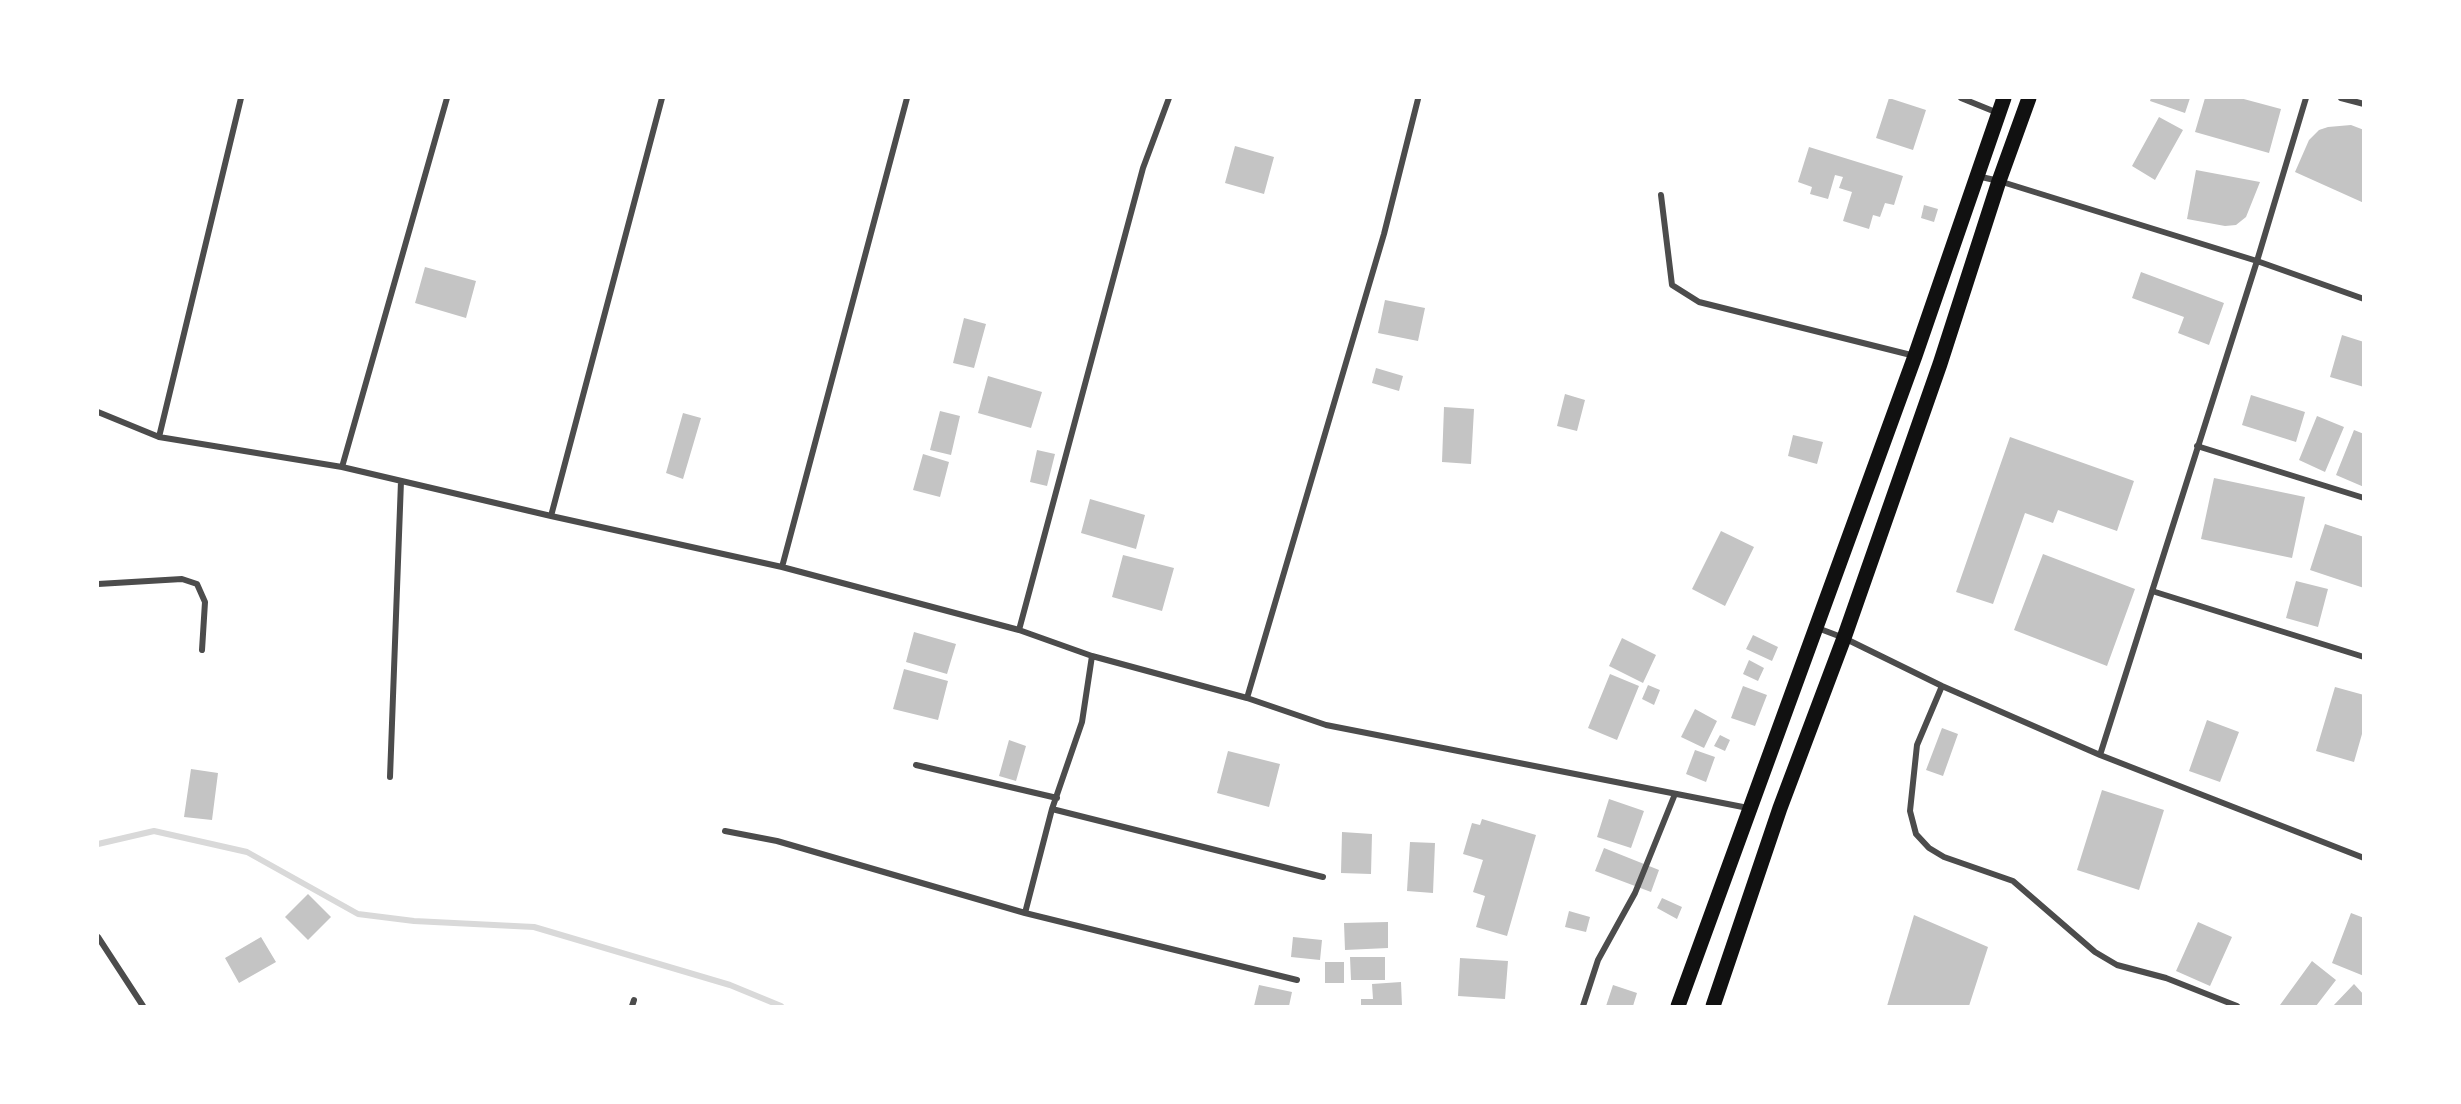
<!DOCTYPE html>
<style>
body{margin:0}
#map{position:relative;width:2461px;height:1104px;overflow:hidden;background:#fff;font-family:"Open Sans",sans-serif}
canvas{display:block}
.frame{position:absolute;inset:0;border:99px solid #fff;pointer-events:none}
</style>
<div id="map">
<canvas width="2461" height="1104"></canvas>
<div class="frame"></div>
</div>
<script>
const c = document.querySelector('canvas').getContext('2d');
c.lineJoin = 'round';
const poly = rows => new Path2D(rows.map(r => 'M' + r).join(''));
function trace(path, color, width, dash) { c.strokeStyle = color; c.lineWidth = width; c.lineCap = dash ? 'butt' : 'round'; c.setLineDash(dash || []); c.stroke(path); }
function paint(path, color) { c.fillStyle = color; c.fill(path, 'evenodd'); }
const stream = poly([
 [98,844,154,831,247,852,358,914,414,921,534,927,730,985,781,1006]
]);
const building = poly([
 [1889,98,1926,110,1913,150,1876,138],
 [2151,98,2190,98,2185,113,2150,101],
 [2205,98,2240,98,2281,109,2269,153,2195,132],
 [2159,117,2183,130,2155,180,2132,166],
 [2351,125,2364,130,2364,203,2295,172,2309,140,2319,130,2328,127],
 [1235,146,1274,157,1264,194,1225,183],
 [1809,147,1903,176,1894,205,1885,203,1880,217,1873,215,1869,229,1843,221,1852,192,1839,188,1843,177,1835,175,1828,199,1810,194,1812,187,1798,182],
 [2196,170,2260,182,2246,217,2236,225,2225,226,2187,219],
 [1924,205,1938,209,1934,222,1921,218],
 [425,267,476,281,466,318,415,303],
 [2141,272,2224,303,2209,345,2178,333,2184,317,2132,298],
 [1385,300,1425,308,1418,341,1378,333],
 [964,318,986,324,974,368,953,363],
 [2342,335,2364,342,2364,387,2330,377],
 [1376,368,1403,376,1399,391,1372,383],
 [988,376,1042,392,1031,428,978,413],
 [1565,394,1585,400,1577,431,1557,426],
 [2251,395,2305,412,2296,442,2242,425],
 [1444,407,1474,409,1471,464,1442,462],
 [940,411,960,416,951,455,930,450],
 [683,413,701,418,683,479,666,473],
 [2317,416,2344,427,2325,472,2299,460],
 [2354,430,2364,434,2364,487,2336,475],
 [1793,435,1823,442,1817,464,1788,456],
 [2010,437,2134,481,2117,531,2058,510,2053,523,2025,513,1993,604,1956,592],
 [1037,450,1055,454,1047,486,1030,482],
 [923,454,949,462,940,497,913,490],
 [2214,478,2305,497,2292,558,2201,539],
 [1090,499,1145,515,1136,549,1081,533],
 [2325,524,2364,537,2364,588,2310,570],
 [1721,531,1754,547,1725,606,1692,589],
 [2043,554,2135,589,2107,666,2014,630],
 [1123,555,1174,568,1162,611,1112,597],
 [2296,581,2328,589,2318,627,2286,618],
 [914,632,956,644,947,674,906,662],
 [1753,635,1778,647,1772,661,1746,649],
 [1622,638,1656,655,1643,683,1609,666],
 [1749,660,1764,668,1758,681,1743,674],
 [904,669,948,681,938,720,893,709],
 [1610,674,1639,686,1617,740,1588,728],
 [1648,685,1660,690,1654,705,1642,699],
 [1743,686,1767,695,1755,726,1731,718],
 [2335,687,2364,695,2364,727,2354,762,2316,751],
 [1695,709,1717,721,1704,748,1681,737],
 [2207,720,2239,732,2220,782,2189,771],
 [1942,728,1958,734,1943,776,1926,770],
 [1720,735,1730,740,1725,751,1714,746],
 [1009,740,1026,746,1016,781,999,776],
 [1695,750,1715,757,1706,782,1686,774],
 [1228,751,1280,764,1269,807,1217,793],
 [191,769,218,773,212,820,184,817],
 [2102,790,2164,810,2139,890,2077,870],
 [1609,799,1644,811,1631,848,1597,837],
 [1482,819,1536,835,1507,936,1476,927,1485,896,1473,892,1483,860,1463,854,1472,823,1480,825],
 [1342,832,1372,834,1371,874,1341,873],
 [1410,842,1435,843,1433,893,1407,891],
 [1604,848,1659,870,1651,892,1595,871],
 [308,894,331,917,308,940,285,917],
 [1662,898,1682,907,1677,919,1657,908],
 [1569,911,1590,917,1586,932,1565,927],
 [2351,913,2364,918,2364,976,2332,963],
 [1914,915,1988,947,1969,1006,1887,1006],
 [1388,922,1388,948,1345,950,1344,923],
 [2198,922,2232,937,2210,986,2176,971],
 [261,937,276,962,239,983,225,958],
 [1293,937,1322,940,1320,960,1291,957],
 [1350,957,1385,957,1385,980,1351,980],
 [1460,958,1508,961,1505,999,1458,996],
 [2312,961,2336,980,2316,1006,2283,1006,2280,1005],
 [1325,962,1344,962,1344,983,1325,983],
 [1401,982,1402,1006,1361,1006,1361,999,1373,999,1372,984],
 [2354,984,2364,995,2364,1006,2333,1006],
 [1259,985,1292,992,1289,1006,1254,1006],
 [1613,985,1637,993,1633,1006,1606,1006]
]);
const minor = poly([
 [1961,98,1998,113],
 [2341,98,2364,104],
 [1977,176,1999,181,2257,261,2364,299],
 [1661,195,1672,285,1699,302,1915,356],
 [98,412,159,437,342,467,551,516,782,567,1019,630,1092,656,1247,698,1326,725,1748,808],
 [159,437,241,98],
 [2197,446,2364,498],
 [342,467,447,98],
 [551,516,662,98],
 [782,567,907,98],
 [98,584,182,579,197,584,205,602,202,650],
 [2152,591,2364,657],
 [1815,627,1844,638,1942,686,2100,755,2364,858],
 [1019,630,1143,168,1169,98],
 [1942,686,1917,745,1910,811,1916,834,1929,848,1944,857,2013,881,2095,952,2117,965,2166,978,2237,1006],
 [1247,698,1384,234,1418,99],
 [2100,755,2257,261,2306,98],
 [916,765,1057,798],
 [390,777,401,481],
 [1052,809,1323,877],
 [725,831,777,841,1025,913,1297,980],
 [1025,913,1052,809,1082,722,1092,656],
 [98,937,143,1006],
 [632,1006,634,1000],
 [1583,1006,1598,960,1635,893,1675,794]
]);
const primary = poly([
 [1678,1006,1915,356,2004,98],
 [1713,1006,1780,808,1844,638,1940,364,1999,181,2029,98]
]);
trace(stream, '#d9d9d9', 6);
paint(building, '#c4c4c4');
trace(minor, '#4c4c4c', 6);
trace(primary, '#111', 15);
</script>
